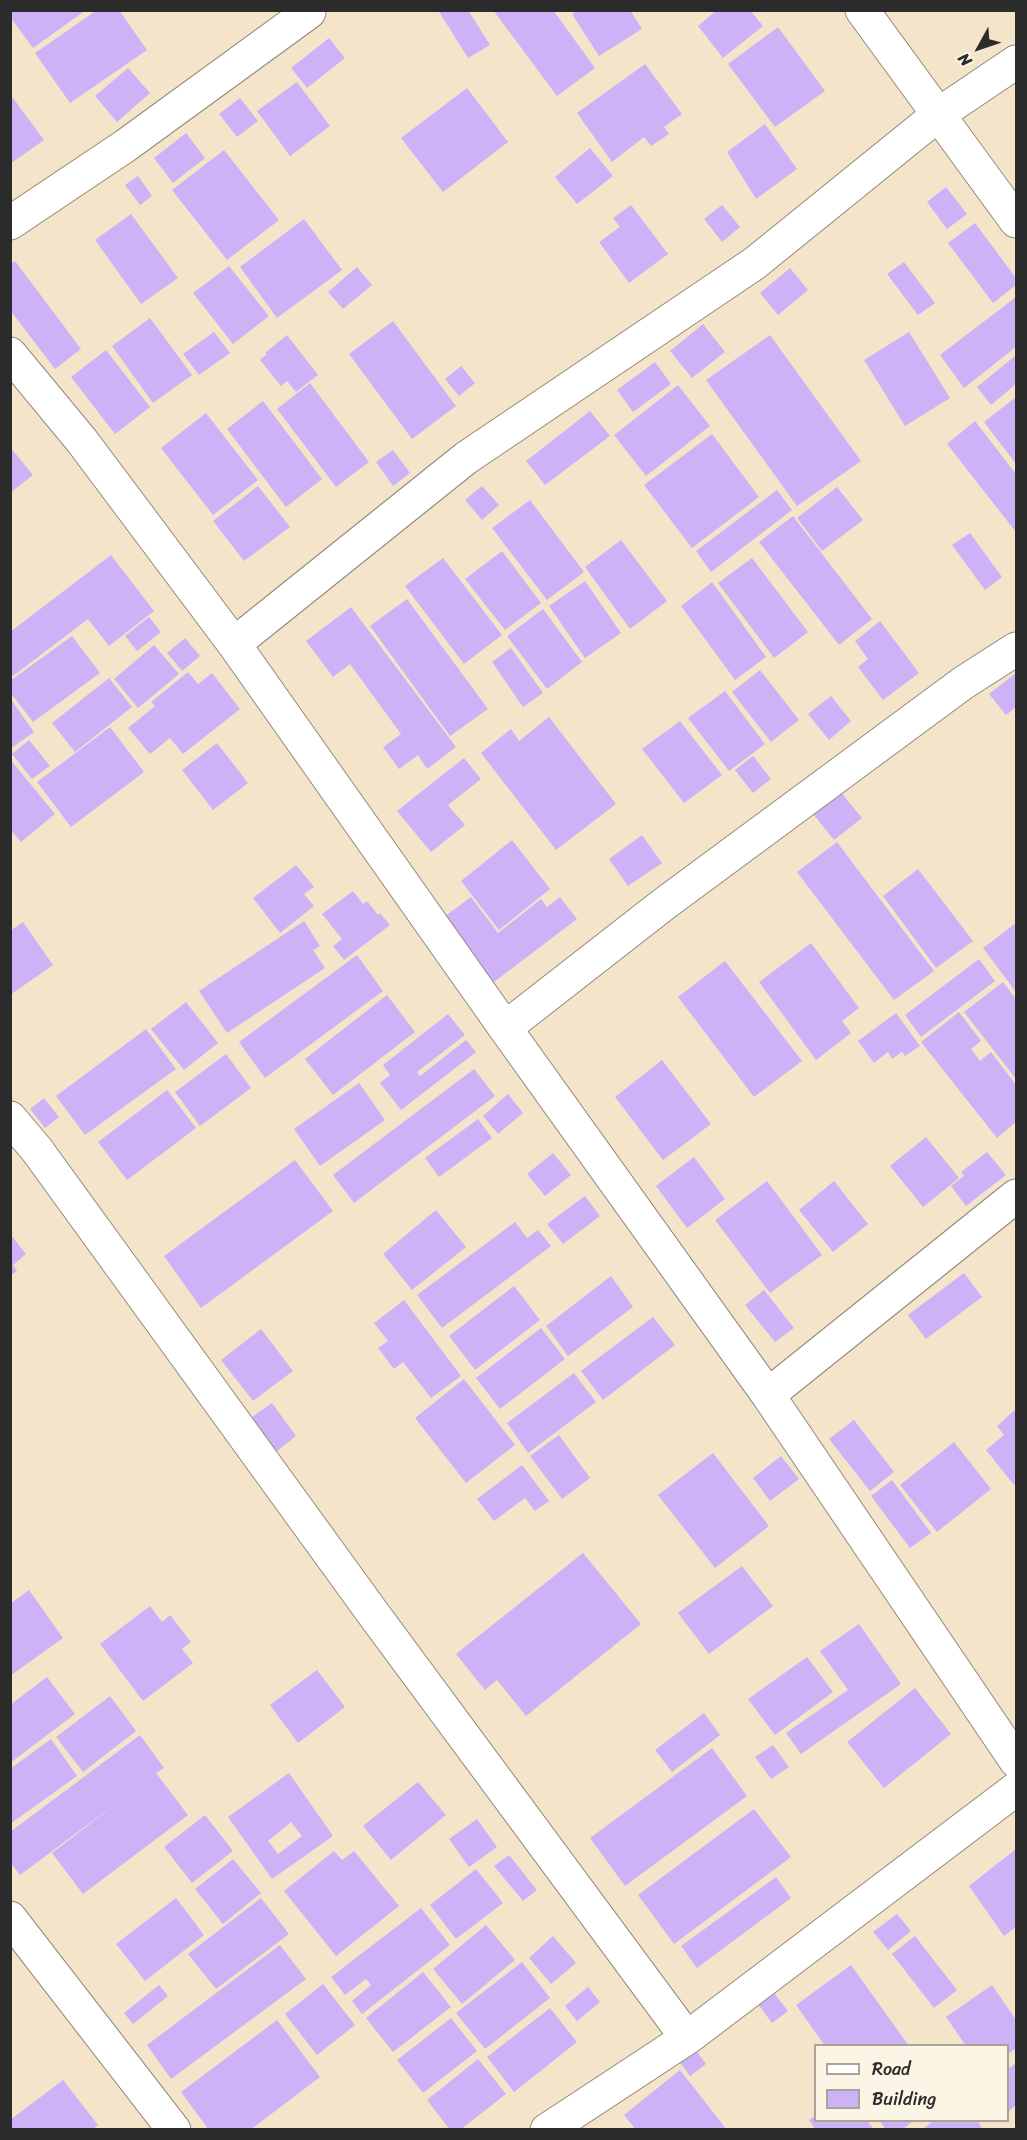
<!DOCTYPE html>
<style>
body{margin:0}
#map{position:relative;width:1027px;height:2140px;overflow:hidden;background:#f4e5ca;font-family:Sriracha,sans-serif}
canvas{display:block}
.frame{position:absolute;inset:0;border:12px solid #2b2b2b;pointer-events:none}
.legend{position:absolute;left:814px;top:2044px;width:195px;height:78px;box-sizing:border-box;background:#fcf5e5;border:2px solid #a8a49b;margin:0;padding:8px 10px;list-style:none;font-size:18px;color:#2b2b2b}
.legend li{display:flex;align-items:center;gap:12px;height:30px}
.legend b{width:30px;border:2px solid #a8a49b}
.north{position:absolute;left:949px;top:18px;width:60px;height:60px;-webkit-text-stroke:4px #fcf5e5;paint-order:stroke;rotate:230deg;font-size:16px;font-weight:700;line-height:24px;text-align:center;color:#2b2b2b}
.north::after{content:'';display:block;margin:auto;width:21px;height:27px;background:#2b2b2b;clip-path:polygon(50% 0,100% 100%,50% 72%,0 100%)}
</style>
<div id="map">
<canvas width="1027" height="2140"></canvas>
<div class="frame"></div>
<ul class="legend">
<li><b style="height:8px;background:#fff"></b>Road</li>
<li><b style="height:16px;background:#cdb2f7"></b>Building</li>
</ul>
<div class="north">N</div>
</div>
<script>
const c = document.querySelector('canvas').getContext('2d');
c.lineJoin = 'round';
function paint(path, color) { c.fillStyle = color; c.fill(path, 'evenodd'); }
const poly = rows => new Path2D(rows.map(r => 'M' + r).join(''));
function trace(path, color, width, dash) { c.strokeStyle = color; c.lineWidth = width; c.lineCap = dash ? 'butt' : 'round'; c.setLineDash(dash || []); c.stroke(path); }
const building = poly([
 [10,10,86,10,33,48,10,17],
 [97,10,119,10,147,50,70,103,35,53],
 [438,10,468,10,490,45,468,58],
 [493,10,553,10,595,68,557,96],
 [578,10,630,10,642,29,599,56,572,14],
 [717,10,750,10,763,26,723,58,698,26],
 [778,27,825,91,775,127,728,64],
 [329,38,345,58,307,88,291,68],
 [645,64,682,114,664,127,669,134,651,146,644,137,612,162,577,113],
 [128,68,150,93,117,122,95,96],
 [297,82,330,126,290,156,257,111],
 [467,88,508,142,443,192,401,138],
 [10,94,44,140,10,164],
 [240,98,258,121,237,137,219,114],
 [765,124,797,169,756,199,727,152],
 [186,133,205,158,173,183,154,158],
 [590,148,613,176,577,204,555,177],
 [224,150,279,220,227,260,172,190],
 [138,176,152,196,140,205,125,185],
 [946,187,967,214,947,229,927,202],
 [631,205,668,254,629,283,599,242,620,227,613,218],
 [722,205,740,227,722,242,704,219],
 [131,214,178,278,141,304,95,240],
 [304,219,342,270,277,318,240,267],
 [975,223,1016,278,1016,285,993,303,948,243],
 [15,261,81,349,55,369,10,310,10,264],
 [904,262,935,303,918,315,887,274],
 [229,266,269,316,233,344,193,293],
 [357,267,372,285,343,309,328,292],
 [790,268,808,290,778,315,760,293],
 [1016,297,1016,347,964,388,940,355],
 [150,318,192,375,153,403,112,346],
 [393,321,456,406,412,439,349,354],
 [703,324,725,352,692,378,670,351],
 [214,332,230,353,199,375,183,354],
 [909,332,950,398,905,426,864,360],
 [287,335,318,375,296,392,287,381,281,386,260,360,267,354,265,353],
 [770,335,861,461,797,506,706,380],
 [106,350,150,407,115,434,71,377],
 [1016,355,1016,384,991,405,977,387],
 [655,362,671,384,633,412,617,390],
 [461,366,475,383,459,396,445,379],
 [310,383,369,462,336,487,277,409],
 [678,385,710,426,646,476,614,435],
 [1016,397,1016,464,984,422],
 [263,401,322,479,286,507,227,429],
 [590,411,610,436,545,485,526,461],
 [206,413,258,480,213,515,161,448],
 [975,421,1016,474,1016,532,947,444],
 [712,434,759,497,692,548,644,485],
 [10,447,33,475,10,493],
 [393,450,410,473,393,486,376,462],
 [258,486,290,527,244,561,213,521],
 [482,486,499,505,482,520,465,500],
 [837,487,863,520,822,551,797,518],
 [777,490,792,510,711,572,696,551],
 [530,500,584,572,547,600,492,528],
 [793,516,872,619,839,645,759,542],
 [970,533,1002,577,985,590,952,545],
 [621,540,667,601,630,629,585,567],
 [502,551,541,603,505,630,465,579],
 [111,555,154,611,109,646,88,619,13,676,10,672,10,632],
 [443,558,502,635,464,664,405,586],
 [752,558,808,632,774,658,718,583],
 [585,581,621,633,585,658,549,606],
 [712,582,766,657,735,680,681,606],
 [407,599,488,709,450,736,370,626],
 [351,607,456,747,427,769,418,755,399,769,383,747,401,734,350,664,333,677,306,641],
 [543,609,582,662,547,689,507,636],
 [149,617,161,632,137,651,125,636],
 [880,621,919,673,883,700,858,667,868,659,855,641],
 [72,636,100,673,33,722,10,692,10,681],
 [185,638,200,656,182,671,167,653],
 [154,645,179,674,138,708,114,679],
 [511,648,543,693,523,707,492,662],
 [760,670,799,720,771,742,732,692],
 [188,672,198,684,212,673,240,709,183,754,170,738,150,754,128,728,155,706,151,702],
 [1016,673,1016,707,1006,715,989,694],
 [109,678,132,707,75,752,52,723],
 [725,691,765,744,729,771,688,718],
 [831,696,851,721,829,740,808,714],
 [10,698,34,732,10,749],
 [549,717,616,804,556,850,481,753,511,729,519,741],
 [680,721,722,775,684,803,642,749],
 [110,727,144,772,71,827,37,782],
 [29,740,50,766,32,779,12,754],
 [217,743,248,783,213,810,182,770],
 [753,756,771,779,753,793,735,770],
 [464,758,481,779,448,805,465,825,431,852,397,811],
 [10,759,55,814,21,842,10,829],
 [840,791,862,818,834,840,813,814],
 [642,835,662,863,628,886,609,859],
 [512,840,550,889,499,930,461,881],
 [837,842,934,971,894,1000,797,872],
 [296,865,314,887,304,894,314,906,280,933,253,898],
 [918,869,973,941,936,968,883,896],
 [353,891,363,904,367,901,378,915,380,913,390,925,344,960,333,946,342,939,322,914],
 [471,897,498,933,541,899,547,907,560,897,577,919,494,982,444,917],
 [304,921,320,946,313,950,325,968,227,1033,199,991],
 [23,922,53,965,10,995,10,931],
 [1016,923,1016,992,983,948],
 [811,943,859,1008,842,1021,851,1033,816,1060,759,982],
 [357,955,383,991,265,1078,239,1042],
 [979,959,995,981,921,1037,905,1015],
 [725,961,802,1061,754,1097,678,997],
 [1003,982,1016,999,1016,1079,964,1012],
 [387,995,415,1032,333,1095,305,1059],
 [186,1002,218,1043,184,1070,151,1029],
 [959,1012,981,1041,971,1049,980,1061,991,1052,1016,1085,1016,1122,997,1138,921,1042],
 [896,1013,920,1046,905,1056,902,1052,892,1059,888,1052,874,1063,858,1041],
 [448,1014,465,1035,417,1072,420,1076,466,1040,476,1052,401,1110,380,1083,390,1075,383,1065],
 [146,1029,176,1069,85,1135,56,1096],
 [226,1054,251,1088,200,1126,175,1092],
 [662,1060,711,1124,663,1160,615,1097],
 [474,1069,495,1096,354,1203,333,1175],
 [359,1083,385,1120,320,1166,294,1129],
 [167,1090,196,1128,127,1180,98,1142],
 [508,1094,523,1113,498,1134,483,1116],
 [44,1098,59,1117,45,1128,30,1109],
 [478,1119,492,1138,439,1177,425,1158],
 [926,1137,959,1178,923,1207,890,1166],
 [987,1152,1006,1175,966,1206,951,1186,964,1176,961,1172],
 [553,1153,571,1175,545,1196,527,1174],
 [694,1157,725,1199,687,1228,656,1186],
 [295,1160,333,1211,201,1308,164,1256],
 [767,1181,822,1255,770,1293,715,1220],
 [834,1181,868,1224,833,1252,799,1210],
 [585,1196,600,1216,563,1244,547,1224],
 [436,1210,466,1247,412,1290,383,1254],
 [515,1222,527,1238,538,1230,551,1246,442,1328,417,1295],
 [10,1234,26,1254,13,1265,17,1271,10,1276],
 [964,1273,982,1297,926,1339,908,1315],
 [611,1276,633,1307,568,1356,546,1326],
 [514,1286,540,1320,475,1370,449,1336],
 [764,1290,794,1328,775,1342,745,1305],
 [404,1300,461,1376,431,1398,403,1362,394,1369,378,1348,388,1341,374,1323],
 [653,1317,675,1345,603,1400,581,1371],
 [541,1328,565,1359,500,1409,476,1378],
 [261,1329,293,1371,253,1401,221,1360],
 [574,1373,596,1402,528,1453,507,1423],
 [464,1379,515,1445,466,1483,415,1418],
 [272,1403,296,1436,276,1452,252,1417],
 [1016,1409,1016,1483,1014,1485,986,1450,1004,1435,997,1426],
 [854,1420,894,1472,870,1491,829,1439],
 [559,1435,590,1478,562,1499,530,1456],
 [954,1442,991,1489,937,1532,900,1485],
 [713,1453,769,1526,715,1568,658,1495],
 [781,1456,799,1479,770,1501,753,1478],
 [522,1465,549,1501,535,1511,525,1498,494,1521,477,1499],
 [892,1480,931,1533,910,1548,871,1496],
 [583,1553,641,1624,526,1716,497,1680,485,1690,456,1654],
 [742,1566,773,1606,709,1654,678,1613],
 [29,1590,63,1638,10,1676,10,1604],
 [150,1606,162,1622,170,1615,191,1642,182,1649,193,1663,143,1701,100,1644],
 [859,1624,901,1684,801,1754,786,1733,848,1690,820,1651],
 [807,1657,833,1692,775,1735,748,1699],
 [317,1670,345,1707,298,1743,270,1705],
 [47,1677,75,1714,10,1763,10,1705],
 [915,1688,951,1734,884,1788,847,1742],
 [110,1696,136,1731,83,1772,56,1737],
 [704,1713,720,1735,672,1772,655,1750],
 [140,1735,164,1768,156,1773,188,1815,83,1894,52,1853,121,1800,20,1875,10,1862,10,1832],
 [51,1739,77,1776,10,1824,10,1769],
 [773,1745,789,1767,771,1779,755,1757],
 [712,1748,747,1796,625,1886,590,1838],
 [289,1773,333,1836,272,1879,228,1817],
 [291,1822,302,1836,278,1854,268,1841],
 [418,1782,446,1815,391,1860,363,1826],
 [754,1809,791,1857,674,1944,638,1895],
 [205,1815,233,1851,192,1883,164,1847],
 [477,1819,497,1847,469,1867,449,1839],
 [1016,1849,1016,1927,1004,1936,969,1886],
 [334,1851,342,1860,354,1851,399,1906,336,1956,284,1891],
 [509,1855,537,1890,523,1901,494,1866],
 [233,1859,261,1893,223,1924,195,1889],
 [476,1869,503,1903,456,1939,430,1905],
 [776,1877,791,1898,697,1968,681,1946],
 [176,1898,204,1935,145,1981,116,1944],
 [261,1898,289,1934,216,1989,188,1954],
 [421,1908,450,1945,362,2014,352,2001,371,1985,366,1979,345,1995,331,1977],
 [897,1914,911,1931,888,1950,873,1932],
 [486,1925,515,1960,462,2004,433,1969],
 [553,1936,576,1963,551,1984,529,1958],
 [915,1936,957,1990,934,2008,892,1954],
 [280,1945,306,1979,171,2079,147,2045],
 [522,1962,550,1998,485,2049,456,2013],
 [851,1965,909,2046,825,2046,796,2005],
 [423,1972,451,2007,393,2052,366,2018],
 [323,1984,355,2025,317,2055,285,2014],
 [159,1985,168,1996,133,2024,124,2013],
 [992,1985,1016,2020,1016,2048,1008,2054,1008,2046,966,2046,946,2017],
 [588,1987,600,2002,577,2021,565,2006],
 [774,1993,788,2011,772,2023,758,2004],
 [550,2008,577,2042,514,2092,487,2057],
 [451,2018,477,2051,423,2093,397,2060],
 [277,2020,320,2077,250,2130,209,2130,181,2092],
 [687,2038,706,2064,690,2076,671,2050],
 [478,2059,506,2094,460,2130,450,2130,427,2100],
 [1016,2063,1016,2105,1008,2112,1008,2069],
 [680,2070,727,2130,636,2130,624,2115],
 [63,2080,98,2125,92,2130,10,2130,10,2120],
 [816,2115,816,2120,867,2120,874,2130,816,2130,809,2120],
 [879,2120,914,2120,902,2130,886,2130],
 [934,2120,977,2120,983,2130,922,2130]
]);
const minor = poly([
 [862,10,1016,221],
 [10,223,125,146,309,12,307,10],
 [10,354,82,441,234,644,505,1028,768,1395,1016,1761],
 [234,644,466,458,755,263,939,114,1016,62],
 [505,1028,664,904,963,683,1016,649],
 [10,1118,37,1150,372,1612,687,2038],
 [768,1395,1016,1196],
 [10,1918,174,2130],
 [547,2130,687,2038,1016,1789]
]);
paint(building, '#cdb2f7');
trace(minor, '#90887a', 35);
trace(minor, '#fff', 33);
</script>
